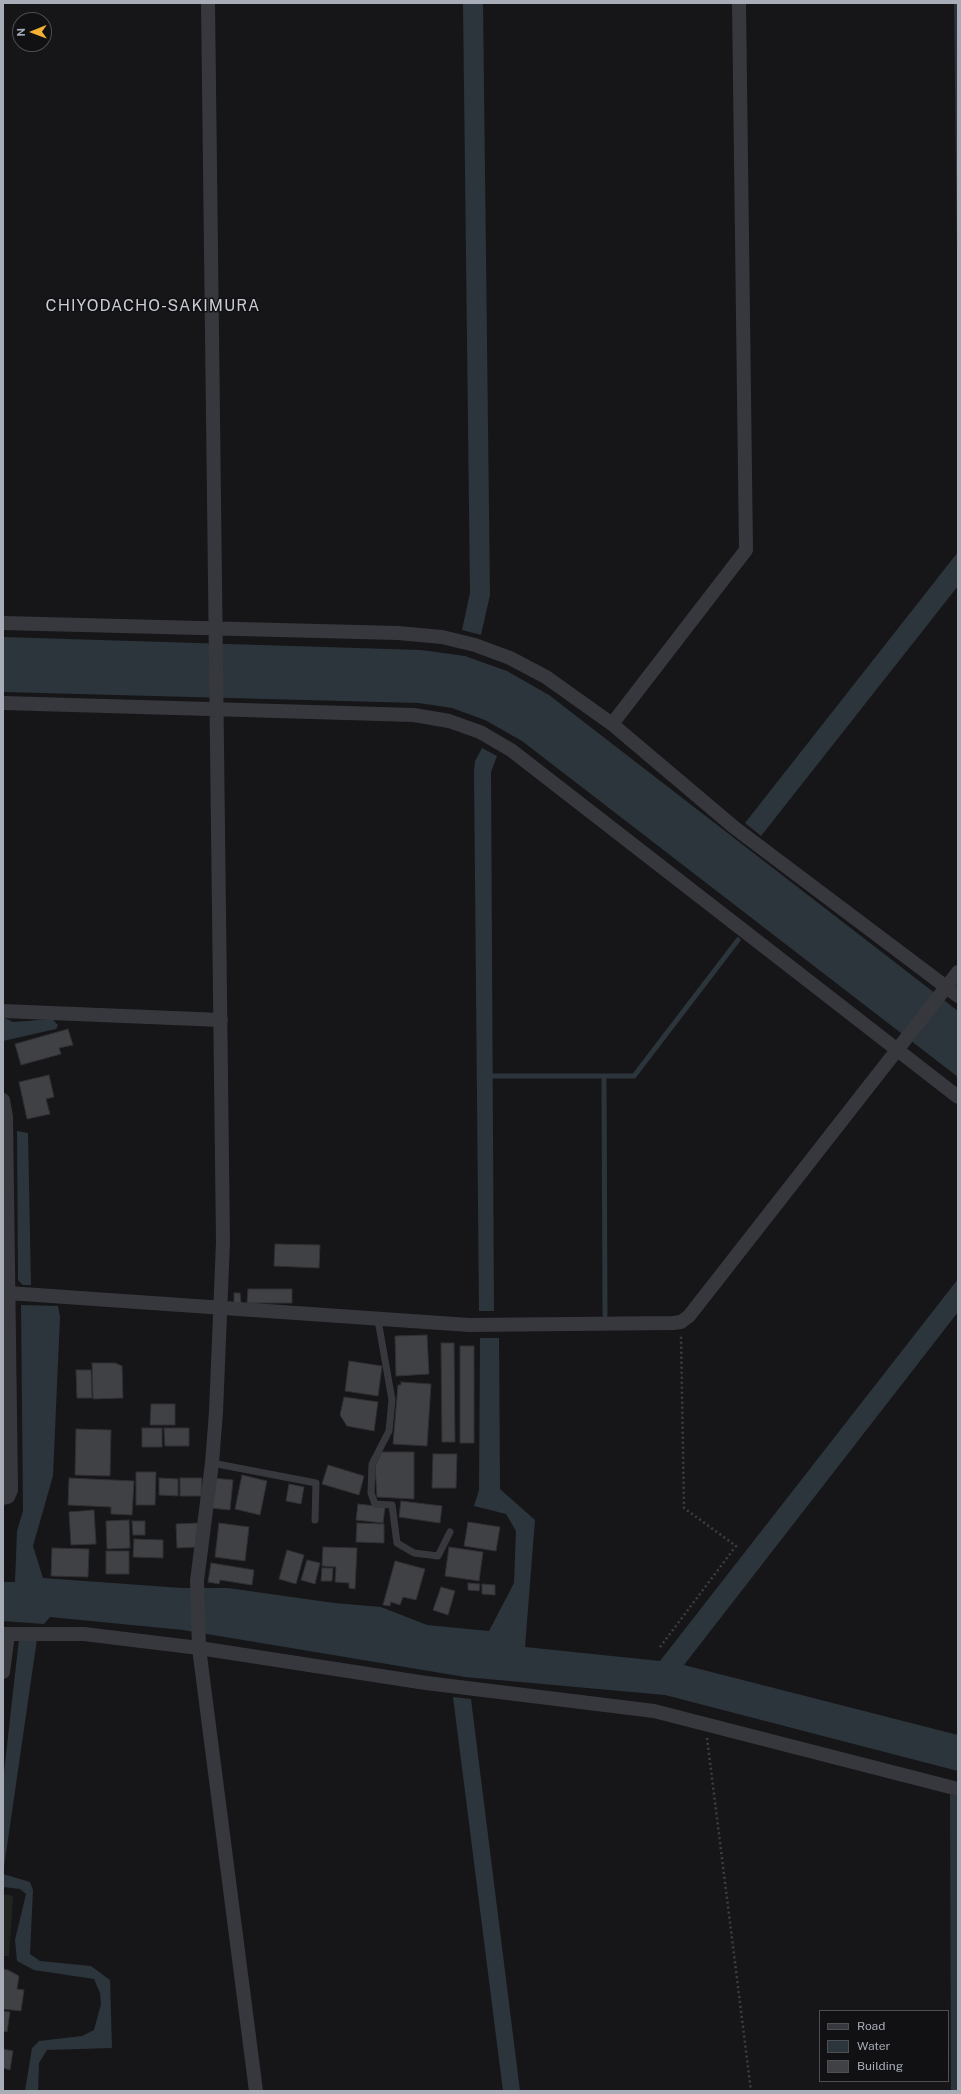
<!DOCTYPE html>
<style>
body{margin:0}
#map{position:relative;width:961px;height:2094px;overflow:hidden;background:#161618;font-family:"Public Sans",sans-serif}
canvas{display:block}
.frame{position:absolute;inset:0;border:4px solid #a8adb8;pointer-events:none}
.legend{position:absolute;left:819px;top:2010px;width:130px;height:72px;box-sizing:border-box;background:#111113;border:1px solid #4d4f55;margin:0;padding:5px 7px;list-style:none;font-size:12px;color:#a8adb8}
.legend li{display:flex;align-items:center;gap:8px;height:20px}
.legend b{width:20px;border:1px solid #4d4f55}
.north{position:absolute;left:12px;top:12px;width:40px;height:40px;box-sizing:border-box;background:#111113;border:1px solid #4d4f55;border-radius:50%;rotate:269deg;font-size:11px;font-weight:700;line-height:16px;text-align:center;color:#a8adb8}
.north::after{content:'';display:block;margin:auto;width:14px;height:18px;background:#f2b134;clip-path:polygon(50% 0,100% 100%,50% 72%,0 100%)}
</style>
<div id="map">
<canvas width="961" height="2094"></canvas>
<div class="frame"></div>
<ul class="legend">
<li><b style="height:5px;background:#37383d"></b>Road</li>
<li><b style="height:11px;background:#2c353c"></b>Water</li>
<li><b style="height:11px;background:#404145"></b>Building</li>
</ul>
<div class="north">N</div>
</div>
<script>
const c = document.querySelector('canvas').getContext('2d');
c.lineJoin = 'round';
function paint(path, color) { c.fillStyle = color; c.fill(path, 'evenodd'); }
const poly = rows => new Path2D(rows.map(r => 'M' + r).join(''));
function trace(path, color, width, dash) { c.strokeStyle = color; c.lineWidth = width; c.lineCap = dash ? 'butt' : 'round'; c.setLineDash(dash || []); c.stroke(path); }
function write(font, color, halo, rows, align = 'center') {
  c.font = font + ' "Public Sans",sans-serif'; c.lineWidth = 3; c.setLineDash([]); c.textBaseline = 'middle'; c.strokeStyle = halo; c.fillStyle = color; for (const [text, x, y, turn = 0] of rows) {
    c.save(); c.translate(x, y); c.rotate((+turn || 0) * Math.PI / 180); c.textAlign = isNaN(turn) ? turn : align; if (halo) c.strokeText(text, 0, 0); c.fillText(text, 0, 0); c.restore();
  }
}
const green = poly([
 [3,1894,13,1896,9,1956,3,1956]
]);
const water = poly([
 [463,3,483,3,490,595,481,635,462,630,470,593],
 [954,3,958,3,958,338],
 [958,552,958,586,761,836,745,823],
 [3,637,421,650,465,656,507,671,549,695,958,1011,958,1077,522,741,485,720,452,708,419,703,3,692],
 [482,748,497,756,491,772,494,1311,479,1311,474,772,475,761],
 [3,1017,13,1022,52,1019,58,1025,56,1029,3,1041],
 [17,1131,28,1133,31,1285,23,1285,18,1280],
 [958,1279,958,1312,684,1665,958,1735,958,1771,665,1695,465,1677,183,1630,50,1617,44,1624,3,1621,3,1582,15,1582,17,1531,23,1511,21,1305,58,1306,60,1317,53,1476,33,1546,43,1578,182,1588,228,1588,334,1603,381,1607,427,1625,489,1631,514,1583,516,1531,506,1514,474,1506,479,1490,480,1338,499,1338,500,1489,535,1520,525,1647,660,1661],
 [19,1639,37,1639,3,1874,30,1882,33,1890,30,1954,40,1961,91,1966,110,1980,112,2048,47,2050,39,2063,38,2091,25,2091,32,2048,39,2041,82,2036,94,2030,101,2004,100,1993,94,1979,34,1970,17,1961,15,1940,26,1894,20,1889,3,1887,3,1781],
 [453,1697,471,1699,520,2091,503,2091],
 [950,1794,958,1796,958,2091,951,2091]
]);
const stream = poly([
 [487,1076,634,1076,738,940],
 [604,1076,605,1315]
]);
const building = poly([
 [68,1029,73,1045,59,1048,61,1054,21,1065,15,1044,68,1029],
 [49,1075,54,1097,46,1099,50,1114,27,1119,19,1082,49,1075],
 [275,1244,320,1245,319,1268,274,1266,275,1244],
 [248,1289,292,1289,292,1303,247,1303,248,1289],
 [234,1293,240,1293,241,1303,234,1303,234,1293],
 [427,1335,429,1374,396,1376,395,1336,427,1335],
 [441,1343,454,1343,455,1442,442,1442,441,1343],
 [460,1346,474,1346,474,1443,460,1443,460,1346],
 [349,1361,382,1366,378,1396,345,1391,349,1361],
 [92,1363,115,1363,122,1366,123,1398,93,1399,92,1363],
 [76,1370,91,1370,92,1398,77,1398,76,1370],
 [401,1382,431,1384,427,1446,393,1444,398,1385,401,1385,401,1382],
 [344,1397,378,1402,374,1431,347,1426,340,1415,344,1397],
 [151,1404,175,1404,175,1425,150,1425,151,1404],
 [142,1428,162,1428,162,1447,142,1447,142,1428],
 [164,1428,189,1428,189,1446,165,1446,164,1428],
 [76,1429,111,1430,110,1476,75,1475,76,1429],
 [382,1452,414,1452,414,1499,377,1497,375,1466,382,1452],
 [433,1454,457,1454,456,1488,432,1488,433,1454],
 [328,1465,364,1476,359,1495,322,1484,328,1465],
 [136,1472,156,1472,155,1505,136,1505,136,1472],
 [242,1475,267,1481,260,1515,235,1509,242,1475],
 [69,1478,134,1481,132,1515,111,1514,111,1507,68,1505,69,1478],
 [159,1478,178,1479,178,1496,159,1495,159,1478],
 [180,1478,202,1478,201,1496,180,1496,180,1478],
 [213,1478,233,1480,230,1510,210,1508,213,1478],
 [289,1484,304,1487,301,1504,286,1501,289,1484],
 [401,1501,442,1506,440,1523,399,1517,401,1501],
 [358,1504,385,1507,383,1523,356,1520,358,1504],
 [94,1510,96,1544,71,1545,69,1512,94,1510],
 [129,1520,130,1548,107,1549,106,1521,129,1520],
 [132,1521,145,1521,145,1535,133,1535,132,1521],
 [468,1522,500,1527,496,1551,464,1546,468,1522],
 [198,1523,199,1547,177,1548,176,1524,198,1523],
 [219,1523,249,1527,245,1561,215,1557,219,1523],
 [357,1523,384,1524,384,1543,356,1542,357,1523],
 [134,1539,163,1540,163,1558,133,1557,134,1539],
 [323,1547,357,1548,355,1589,349,1588,349,1583,335,1582,336,1567,322,1566,323,1547],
 [449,1547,483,1552,479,1581,445,1576,449,1547],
 [52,1548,89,1549,88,1577,51,1576,52,1548],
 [287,1550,304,1555,296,1584,279,1579,287,1550],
 [106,1551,129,1551,129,1574,106,1574,106,1551],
 [307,1560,320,1563,315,1584,301,1580,307,1560],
 [395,1561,425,1569,416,1600,403,1597,400,1605,391,1602,390,1606,383,1605,395,1561],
 [211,1563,254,1570,252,1585,220,1580,219,1584,208,1582,211,1563],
 [322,1568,333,1568,332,1581,321,1581,322,1568],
 [468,1583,480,1584,479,1591,468,1590,468,1583],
 [482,1584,495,1585,495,1595,482,1594,482,1584],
 [441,1587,455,1591,448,1615,433,1610,441,1587],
 [3,1969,8,1970,19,1976,17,1989,24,1990,21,2011,3,2009,3,1969],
 [3,2011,10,2012,7,2032,3,2031,3,2011],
 [3,2049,13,2051,10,2070,3,2068,3,2049]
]);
const path = poly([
 [660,1647,736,1546,684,1508,681,1336],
 [707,1738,751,2091]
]);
const lane = poly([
 [378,1320,392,1400,389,1431,372,1464,371,1493,375,1504,392,1505,397,1543,414,1553,438,1556,450,1532],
 [212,1463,316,1483,315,1520]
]);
const street = poly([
 [208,3,223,1242,216,1412,212,1463,197,1581,199,1648,256,2091],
 [3,623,398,633,442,637,475,645,510,658,546,677,612,724,735,828,958,996],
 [3,703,414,715,449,721,480,732,511,750,958,1097],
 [612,724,746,550,739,3],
 [3,1011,221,1020],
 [3,1100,6,1117,11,1490,8,1497,3,1498],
 [8,1293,469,1325,673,1323,681,1322,689,1316,958,972],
 [3,1634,84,1634,199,1648,426,1683,654,1711,958,1789],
 [3,1672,8,1634]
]);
const quarterNames = [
 ["CHIYODACHO-SAKIMURA",153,306]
];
paint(green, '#1e261f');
paint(water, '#2c353c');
trace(stream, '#2c353c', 5);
paint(building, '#404145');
trace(building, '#303034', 1);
trace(path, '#3d3f44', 2.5, [2, 3]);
trace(lane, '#37383d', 7);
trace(street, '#37383d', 14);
c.letterSpacing = '1px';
write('16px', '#c9ccd4', '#111113', quarterNames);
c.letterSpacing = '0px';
</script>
